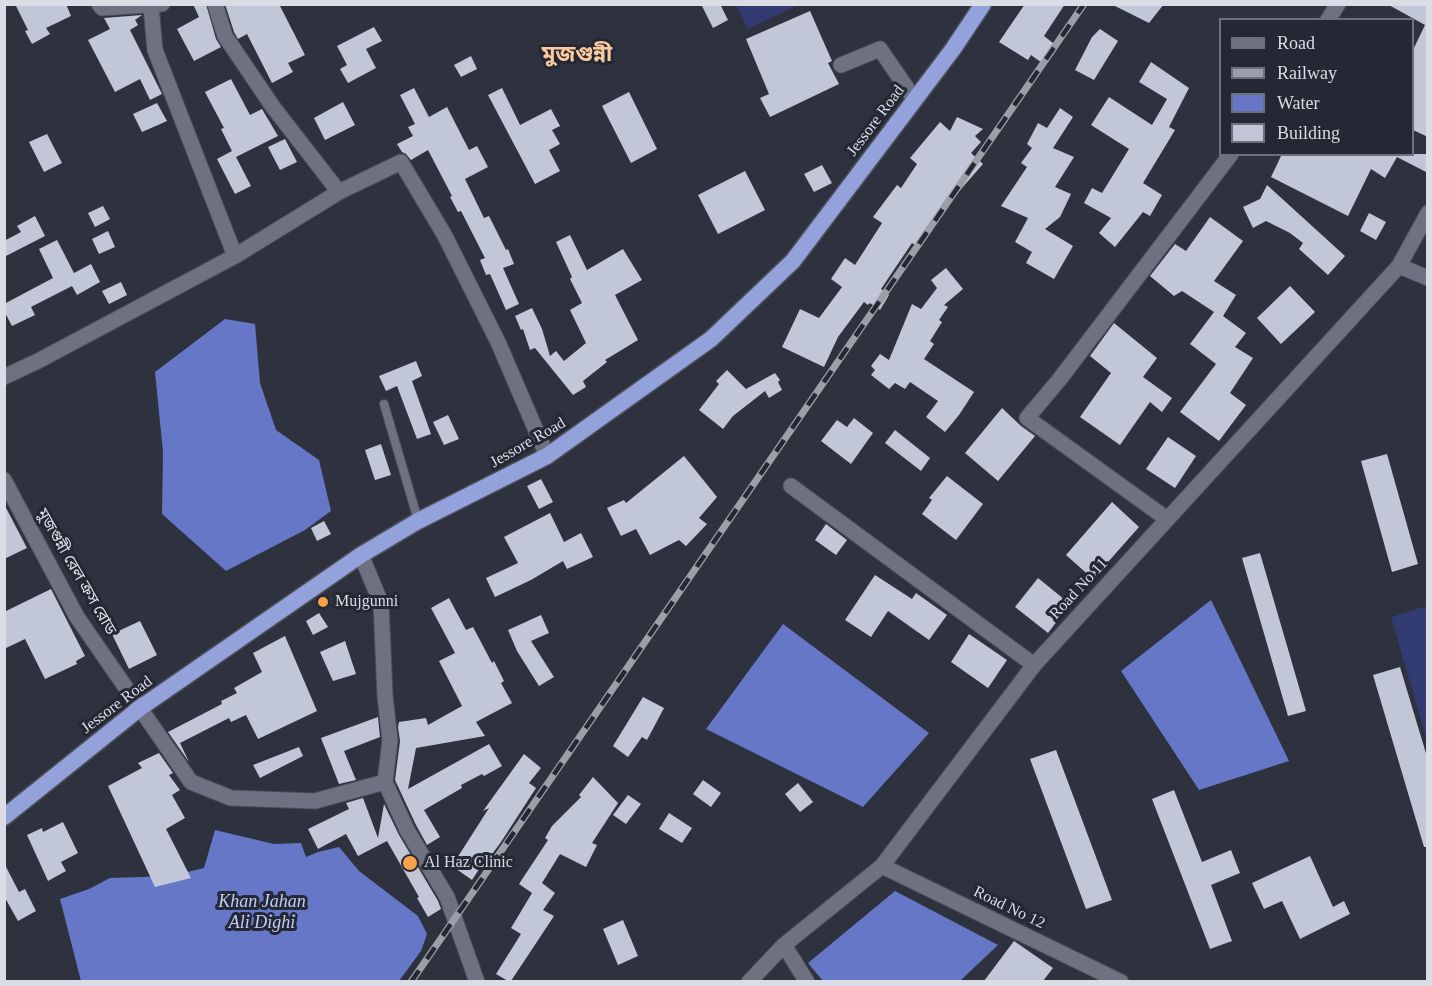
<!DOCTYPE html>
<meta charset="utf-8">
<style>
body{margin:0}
#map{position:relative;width:1432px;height:986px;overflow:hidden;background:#2e323e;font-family:"Times New Roman",serif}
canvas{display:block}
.frame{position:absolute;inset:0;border:6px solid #dadde5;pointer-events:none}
.legend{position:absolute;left:1219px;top:18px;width:195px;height:138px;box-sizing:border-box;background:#242834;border:2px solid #6d707b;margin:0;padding:8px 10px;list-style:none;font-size:18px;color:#dadde5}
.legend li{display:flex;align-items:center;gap:12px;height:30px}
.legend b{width:30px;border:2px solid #6d707b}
</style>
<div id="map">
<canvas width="1432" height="986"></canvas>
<div class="frame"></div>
<ul class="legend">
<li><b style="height:8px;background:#6e7280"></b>Road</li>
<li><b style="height:8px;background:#9b9fa8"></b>Railway</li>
<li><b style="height:16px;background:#6777c7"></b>Water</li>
<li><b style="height:16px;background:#c2c7d7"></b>Building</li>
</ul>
</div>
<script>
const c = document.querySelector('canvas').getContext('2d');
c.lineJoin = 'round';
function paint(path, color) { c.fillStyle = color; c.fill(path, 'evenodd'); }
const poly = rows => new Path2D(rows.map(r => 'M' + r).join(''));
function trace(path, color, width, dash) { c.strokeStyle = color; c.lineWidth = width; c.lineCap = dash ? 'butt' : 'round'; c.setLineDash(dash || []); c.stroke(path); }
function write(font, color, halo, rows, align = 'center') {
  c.font = font + ' "Times New Roman","Noto Sans Bengali",serif'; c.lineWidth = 6; c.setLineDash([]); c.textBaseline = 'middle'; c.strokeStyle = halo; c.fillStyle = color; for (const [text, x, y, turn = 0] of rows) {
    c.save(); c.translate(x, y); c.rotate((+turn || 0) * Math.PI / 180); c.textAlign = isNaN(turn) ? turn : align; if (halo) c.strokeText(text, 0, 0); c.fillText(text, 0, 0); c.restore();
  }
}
const green = poly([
 [736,5,798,5,748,29],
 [1427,606,1428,606,1427,741,1391,617]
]);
const water = poly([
 [225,319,255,324,260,383,276,430,319,460,331,511,305,530,226,571,162,514,163,452,155,372],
 [1211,600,1289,761,1199,790,1121,671],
 [783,624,929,733,863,807,706,729],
 [215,830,274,844,301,843,306,857,318,852,339,847,359,871,418,916,427,934,421,951,399,981,81,981,60,899,89,889,110,878,171,876,204,868],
 [895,891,998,945,960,981,823,981,808,963]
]);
const building = poly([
 [15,4,66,4,71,16,46,28,50,34,32,44,25,31,28,30],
 [193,4,206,4,216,39,221,47,194,61,177,29,199,17],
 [225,4,279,4,305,55,288,63,293,72,272,83,247,34,238,39,234,32],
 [701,4,720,4,728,20,713,28],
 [1025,4,1065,4,1044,36,1058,47,1045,65,1031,55,1028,60,999,42],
 [1111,4,1164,4,1149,23],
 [1387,4,1428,4,1428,137,1413,130,1413,50,1425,25],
 [810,11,832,61,828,63,839,84,770,117,760,98,769,94,746,39],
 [142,15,135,20,138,25,130,30,162,94,150,100,140,79,115,92,88,40,110,29,104,18],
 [374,27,382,41,366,49,376,68,348,83,340,69,347,65,337,46],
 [1100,29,1118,41,1094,80,1075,70,1092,37],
 [471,56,477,69,461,77,454,65],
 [1151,62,1189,88,1169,127,1175,130,1143,183,1162,195,1150,216,1143,212,1115,247,1099,233,1111,218,1084,203,1092,188,1102,193,1129,149,1091,125,1109,97,1152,125,1167,99,1139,82],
 [231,79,250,115,262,109,278,136,236,157,251,186,235,194,217,159,232,151,221,129,224,128,205,92],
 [414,88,429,117,447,107,469,150,477,146,488,167,465,179,484,218,489,216,506,250,508,249,514,264,503,268,519,304,506,310,490,274,486,275,480,260,485,258,461,211,458,212,450,197,452,196,428,150,411,160,406,154,402,152,397,144,413,136,408,127,415,124,400,95],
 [502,88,520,125,551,109,560,126,552,130,560,144,549,150,560,171,535,184,488,95],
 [629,92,657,149,631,163,602,106],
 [343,102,355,125,325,140,314,118],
 [157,103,167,121,142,132,133,114],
 [1060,108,1073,117,1053,148,1074,157,1055,187,1071,194,1060,217,1045,229,1073,246,1054,279,1026,263,1032,252,1015,242,1028,218,1001,206,1027,167,1021,163,1032,148,1027,144,1038,123,1047,128],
 [957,117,983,129,975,136,981,142,971,153,983,164,947,205,944,202,915,245,912,243,881,289,889,295,880,310,870,303,868,305,864,302,838,337,824,367,782,347,800,309,819,318,842,287,831,279,845,258,855,265,882,223,873,217,897,185,901,188,917,164,910,158,940,122,950,131],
 [47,134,62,163,44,172,29,142],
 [285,139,297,162,280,170,268,147],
 [1282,154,1428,154,1428,173,1397,157,1385,178,1371,169,1348,216,1271,177],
 [822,165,832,183,814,192,804,174],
 [745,171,765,210,718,234,698,195],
 [1267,185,1345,256,1328,275,1299,249,1303,243,1290,233,1266,221,1253,228,1243,207,1260,199],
 [103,206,110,219,95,227,88,213],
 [1369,213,1386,222,1376,240,1360,231],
 [35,216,45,236,4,257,4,241,21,232,17,226],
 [1210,217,1243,241,1214,281,1236,295,1223,316,1246,333,1235,347,1253,358,1230,393,1246,405,1219,441,1180,412,1216,364,1190,344,1214,312,1182,291,1174,296,1150,276,1175,244,1186,251],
 [108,231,115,247,99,254,92,239],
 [570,235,587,270,623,249,642,280,615,295,638,340,605,360,607,362,583,381,586,387,573,395,535,348,530,350,523,329,521,330,515,316,532,308,542,329,550,356,556,351,564,361,586,343,570,310,582,303,570,279,572,277,556,242],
 [57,240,74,273,91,264,100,282,77,295,72,286,31,307,35,315,12,326,4,311,4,304,53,278,39,249],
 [946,268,963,289,944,305,948,307,939,320,942,322,930,341,934,344,924,359,974,392,959,415,945,432,926,417,938,401,910,382,905,389,895,383,889,389,871,375,875,370,871,366,880,354,889,360,912,304,921,309,937,288,931,280],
 [121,282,127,295,109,304,102,291],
 [1290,286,1315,312,1281,344,1257,318],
 [1114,323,1157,358,1143,377,1172,398,1162,412,1150,402,1120,445,1080,417,1111,373,1090,356],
 [416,361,422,376,412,381,431,434,417,439,397,386,386,391,379,376],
 [727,370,746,389,775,373,780,380,778,382,782,390,769,398,765,391,733,416,723,429,699,410,719,384,716,381],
 [1002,408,1021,426,1035,436,998,481,965,453],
 [448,415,459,439,444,445,433,422],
 [854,418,873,433,851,464,821,441,837,420,847,427],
 [895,430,930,458,921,471,885,443],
 [1168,437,1196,456,1175,488,1146,469],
 [381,444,391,475,375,480,365,450],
 [1387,454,1418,564,1392,572,1361,461],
 [684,456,717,497,699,518,707,524,686,546,679,540,650,555,636,529,621,536,607,508,624,500,626,503],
 [947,476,983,504,956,540,922,514,932,500,929,498],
 [541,479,553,502,539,509,527,486],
 [1112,502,1139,527,1093,579,1066,555],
 [4,504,27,548,4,559],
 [550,513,564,542,581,533,593,557,567,569,563,561,531,580,495,597,486,578,518,563,504,537],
 [324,521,331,534,317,541,311,528],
 [826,524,847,540,836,555,815,540],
 [1260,553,1306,711,1288,716,1242,558],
 [875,575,912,599,916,593,947,615,929,640,888,611,871,637,845,620],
 [1038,578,1070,604,1048,633,1015,607],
 [51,589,85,656,76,661,77,664,45,679,25,639,4,649,4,612],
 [449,598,466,630,473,627,492,663,494,661,504,681,501,683,512,703,476,722,485,736,416,748,408,789,489,744,502,766,484,776,482,774,461,785,462,788,424,810,440,837,427,845,416,825,395,780,400,741,398,727,399,722,426,718,428,725,462,706,439,661,455,653,431,608],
 [319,613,328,627,313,635,306,621],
 [541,615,549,633,531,641,554,677,539,686,517,651,508,630],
 [140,621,157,655,129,669,112,634],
 [969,634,1007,660,988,688,951,662],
 [285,636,317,711,258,739,246,715,231,722,229,718,180,743,189,762,168,732,222,704,221,701,237,693,234,688,262,672,253,653],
 [345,641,356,674,333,681,320,652],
 [1400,667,1428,760,1428,847,1424,847,1373,675],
 [643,697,664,708,647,740,642,737,628,757,613,746],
 [378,717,380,737,344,751,356,780,339,784,321,738],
 [299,747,303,756,260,778,253,765],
 [1056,750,1112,900,1086,909,1030,759],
 [159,753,173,773,169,775,180,790,172,795,185,818,166,829,191,878,155,887,108,786,142,768,138,763],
 [524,754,541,768,529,783,536,788,501,842,487,861,485,860,472,880,452,866,489,808,483,811],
 [593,777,618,803,592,843,597,845,586,867,560,854,542,883,555,893,543,910,554,916,511,981,508,981,496,974,521,934,511,928,532,893,519,884,548,840,545,838,552,826,581,797,579,795],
 [703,780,721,793,711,807,693,794],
 [798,783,813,802,800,812,785,794],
 [1174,790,1202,862,1231,850,1240,873,1211,885,1232,941,1210,949,1152,799],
 [628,795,641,804,626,824,613,815],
 [363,798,378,838,384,804,399,835,438,901,441,909,428,917,417,898,419,897,387,841,358,856,346,834,318,849,308,829,349,809,346,803],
 [669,813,692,828,682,843,659,829],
 [63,822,78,853,61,862,66,871,48,881,27,835,42,828,43,832],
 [1310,856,1333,907,1344,901,1350,914,1300,939,1282,901,1264,909,1252,883],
 [4,863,19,892,25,889,36,911,18,921,4,896],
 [623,920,638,956,618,965,603,929],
 [1014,941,1053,968,1043,981,984,981]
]);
const service = poly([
 [384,404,418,520]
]);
const minor = poly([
 [99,4,102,8,162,4],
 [215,4,225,36,273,107,339,192],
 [151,6,155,50,235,256,339,192,401,162,445,236,498,342,547,456],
 [1328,20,1338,4],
 [841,65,880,49,915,100],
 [4,377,38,361,235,256],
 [4,480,77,617,191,782,231,798,315,801,385,782],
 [791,486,1034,665],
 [1167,519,1027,418,1059,380,1231,154],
 [361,555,381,603,385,696,390,740,385,782,407,830,447,897,477,982],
 [882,866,1121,982],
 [784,945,807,982]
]);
const tertiary = poly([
 [1399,266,1428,278],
 [749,982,784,945,882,866,1034,665,1399,266,1428,213]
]);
const trunk = poly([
 [4,817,140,708,361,555,418,521,547,456,711,339,793,261,953,49,983,4]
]);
const rail = poly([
 [411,982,1084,4]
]);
const markers = [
 [323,602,6,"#f7a149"],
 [410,863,8,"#f7a149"]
];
const streetNames = [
 ["Jessore Road",876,121,-53],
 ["Jessore Road",528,443,-30],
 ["মুজগুন্নী রেল ক্রস রোড",76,572,60],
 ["Road No 11",1079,589,-47],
 ["Jessore Road",117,705,-37],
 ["Road No 12",1009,908,26]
];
const poiNames = [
 ["Mujgunni",335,602],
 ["Al Haz Clinic",424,863]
];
const waterNames = [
 ["Khan Jahan",262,902],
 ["Ali Dighi",262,923]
];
const districtNames = [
 ["মুজগুন্নী",577,55]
];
paint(green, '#313b72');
paint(water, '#6777c7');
paint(building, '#c2c7d7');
trace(service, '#4d505b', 10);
trace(minor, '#4d505b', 17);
trace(tertiary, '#4d505b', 17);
trace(trunk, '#4d505b', 19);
trace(service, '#6e7280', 8);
trace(minor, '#6e7280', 15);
trace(tertiary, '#6e7280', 15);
trace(trunk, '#94a2db', 16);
trace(rail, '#9b9fa8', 7);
trace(rail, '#242834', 4.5, [14]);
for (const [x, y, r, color] of markers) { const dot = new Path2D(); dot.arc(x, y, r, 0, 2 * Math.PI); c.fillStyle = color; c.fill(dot); trace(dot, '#242834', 2); }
write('16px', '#dadde5', '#242834', streetNames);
write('16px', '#dadde5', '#242834', poiNames, 'left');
write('italic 18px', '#c0ccf7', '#242834', waterNames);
write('bold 22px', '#fac99d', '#242834', districtNames);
</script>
